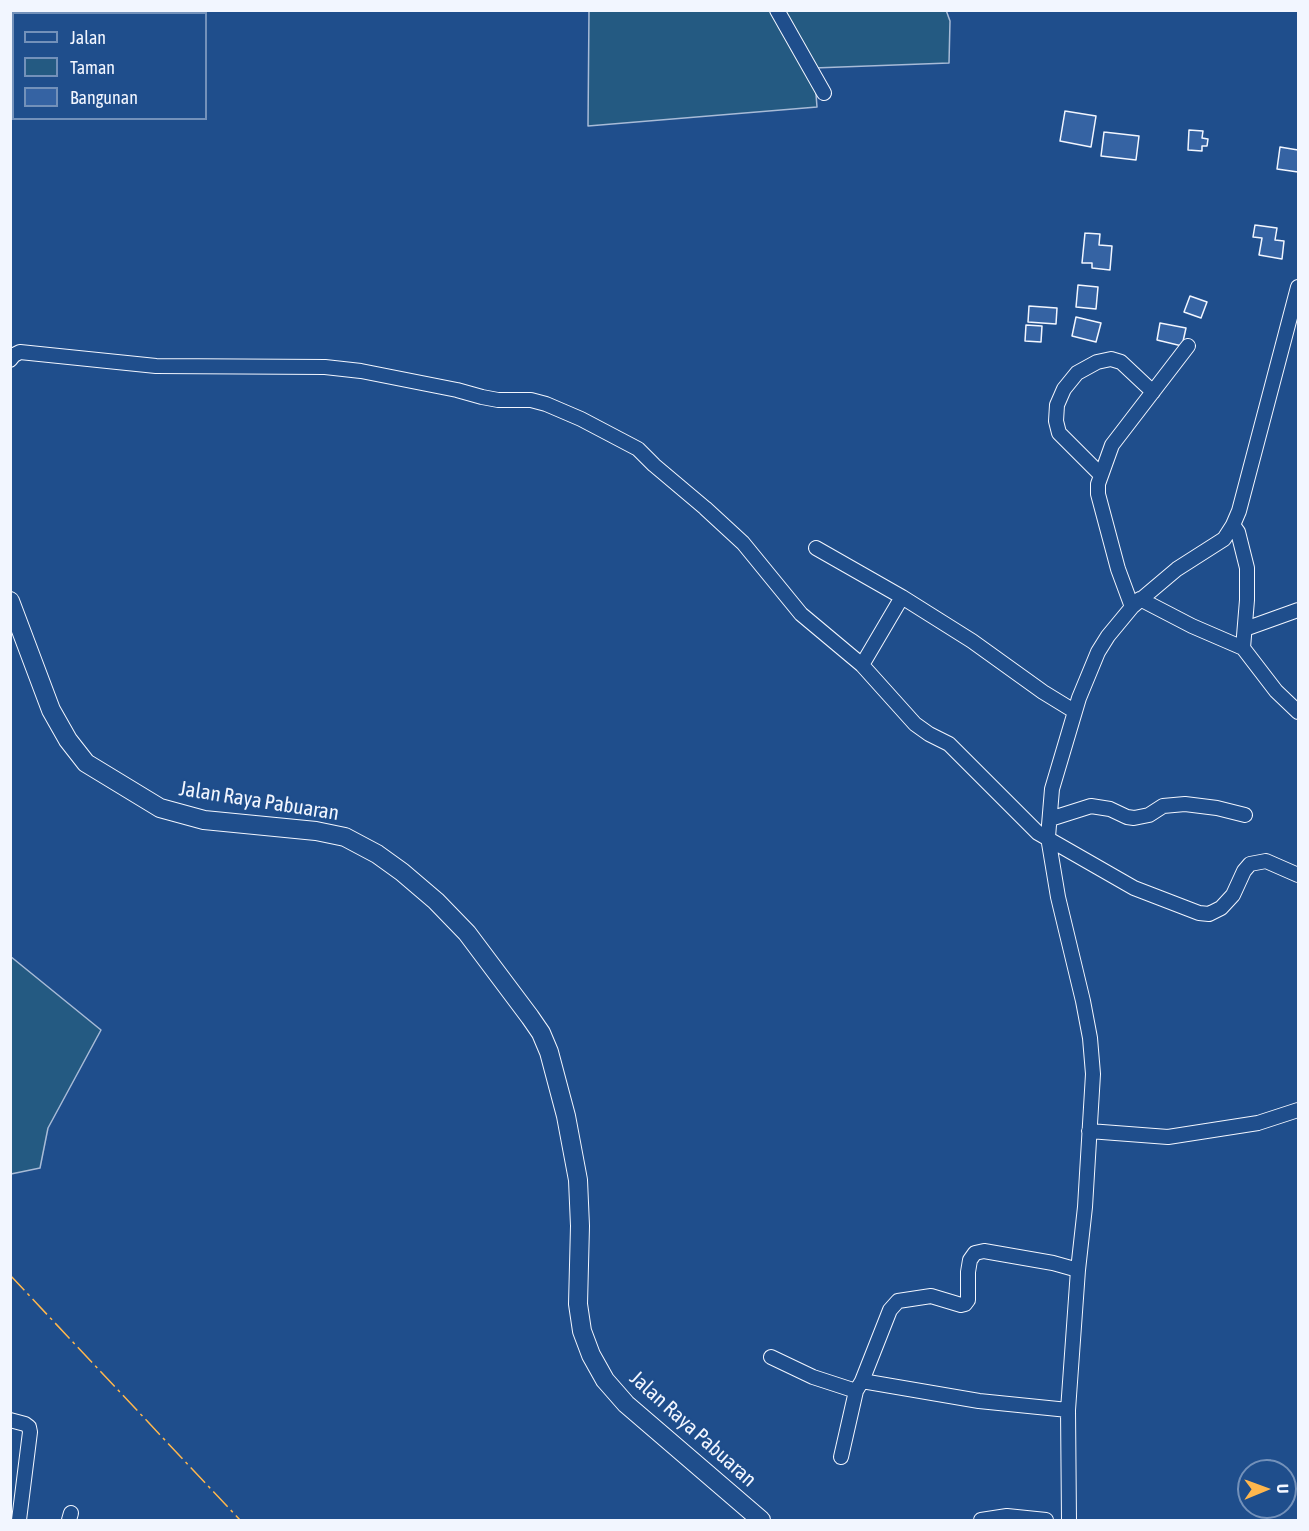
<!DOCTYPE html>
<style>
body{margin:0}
#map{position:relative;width:1309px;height:1531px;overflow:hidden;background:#1f4e8c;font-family:"Asap Condensed",sans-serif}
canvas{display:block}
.frame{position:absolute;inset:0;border:12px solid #f2f6ff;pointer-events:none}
.legend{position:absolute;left:12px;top:12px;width:195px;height:108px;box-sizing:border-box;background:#1f4e8c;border:2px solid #7391ba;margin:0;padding:8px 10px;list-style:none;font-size:18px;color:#f2f6ff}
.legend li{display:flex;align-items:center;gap:12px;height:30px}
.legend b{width:30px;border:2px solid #7391ba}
.north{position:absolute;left:1237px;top:1459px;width:60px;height:60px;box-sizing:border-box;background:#1f4e8c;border:2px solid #7391ba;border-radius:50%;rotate:89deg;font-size:16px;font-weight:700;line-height:24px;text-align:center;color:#f2f6ff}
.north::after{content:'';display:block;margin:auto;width:21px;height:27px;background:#ffb74d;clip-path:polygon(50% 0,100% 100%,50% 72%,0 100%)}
</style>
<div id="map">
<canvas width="1309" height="1531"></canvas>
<div class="frame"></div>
<ul class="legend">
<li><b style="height:8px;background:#1f4e8c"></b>Jalan</li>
<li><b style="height:16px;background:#245a82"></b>Taman</li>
<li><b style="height:16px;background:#3563a3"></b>Bangunan</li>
</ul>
<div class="north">U</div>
</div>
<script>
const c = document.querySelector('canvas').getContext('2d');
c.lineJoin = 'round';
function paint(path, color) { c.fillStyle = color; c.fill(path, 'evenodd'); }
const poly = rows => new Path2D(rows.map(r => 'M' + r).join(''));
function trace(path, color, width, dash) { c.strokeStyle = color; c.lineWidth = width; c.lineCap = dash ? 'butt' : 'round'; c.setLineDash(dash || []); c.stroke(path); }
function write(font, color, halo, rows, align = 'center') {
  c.font = font + ' "Asap Condensed",sans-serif'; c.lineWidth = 4.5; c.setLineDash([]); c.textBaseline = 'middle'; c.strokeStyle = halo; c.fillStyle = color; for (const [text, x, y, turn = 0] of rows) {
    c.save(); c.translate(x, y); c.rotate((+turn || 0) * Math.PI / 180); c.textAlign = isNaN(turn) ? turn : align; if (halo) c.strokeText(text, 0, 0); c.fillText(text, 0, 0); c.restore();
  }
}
const green = poly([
 [946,10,950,21,949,63,814,68,817,107,588,126,589,11,946,10],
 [10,956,101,1030,48,1128,40,1168,11,1174,10,956]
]);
const building = poly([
 [1065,111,1096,116,1091,147,1060,141,1065,111],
 [1189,130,1203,131,1202,138,1208,139,1207,146,1202,146,1202,151,1188,150,1189,130],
 [1104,132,1139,136,1136,160,1101,156,1104,132],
 [1280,147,1298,150,1298,172,1277,169,1280,147],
 [1255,225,1277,228,1275,240,1284,241,1282,259,1259,255,1262,238,1253,237,1255,225],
 [1085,233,1100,234,1099,245,1112,246,1110,270,1092,268,1092,263,1082,263,1085,233],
 [1078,285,1098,287,1096,309,1076,307,1078,285],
 [1190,296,1207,302,1201,318,1184,312,1190,296],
 [1029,306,1057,308,1056,324,1028,322,1029,306],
 [1076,317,1101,323,1096,342,1072,336,1076,317],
 [1160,323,1186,328,1182,346,1157,340,1160,323],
 [1026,325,1042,326,1041,342,1025,341,1026,325]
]);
const street = poly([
 [777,10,824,93],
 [10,360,14,355,20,352,156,366,325,367,361,371,457,390,482,397,498,400,531,400,546,404,581,419,638,449,654,465,705,508,743,543,801,614,862,665,915,724,929,734,949,744,1038,833,1134,888,1199,913,1209,914,1221,908,1233,895,1244,871,1250,864,1266,861,1298,875],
 [1100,474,1059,433,1056,421,1057,405,1064,389,1077,373,1097,362,1111,359,1121,362,1153,392],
 [1233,525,1238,532,1247,568,1247,600,1243,648,1276,691,1298,712],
 [816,548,902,597,972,641,1043,692,1074,711],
 [1140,599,1192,626,1243,648],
 [1132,607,1118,569,1098,494,1098,484,1112,445,1188,346],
 [1245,629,1298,610],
 [862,665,902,597],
 [1050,819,1091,806,1110,809,1127,817,1134,818,1149,815,1163,806,1185,804,1217,808,1245,815],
 [1089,1131,1168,1137,1258,1123,1298,1110],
 [771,1357,813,1377,856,1391],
 [862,1381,979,1401,1068,1410],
 [10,1420,25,1424,29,1427,30,1432,19,1520],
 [841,1457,856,1391,862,1381,890,1310,898,1301,931,1296,961,1305,965,1304,968,1300,968,1272,970,1260,975,1253,984,1251,1053,1263,1078,1270],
 [69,1520,71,1513],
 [981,1520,1007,1516,1046,1520],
 [1069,1520,1068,1410,1078,1270,1085,1207,1093,1074,1090,1038,1083,1001,1058,897,1048,837,1052,789,1079,698,1098,652,1108,636,1132,607,1177,569,1224,539,1233,525,1239,511,1298,287]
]);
const secondary = poly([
 [10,601,51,710,68,740,86,763,160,808,204,820,316,831,345,837,377,854,402,872,436,901,467,933,530,1017,541,1033,549,1052,566,1116,578,1180,580,1226,578,1304,582,1331,591,1355,605,1380,626,1404,761,1520]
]);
const power = poly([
 [10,1275,240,1520]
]);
const streetNames = [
 ["Jalan Raya Pabuaran",259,801,9],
 ["Jalan Raya Pabuaran",693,1429,42]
];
paint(green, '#245a82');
trace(green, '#a8bbd7', 1.5);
paint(building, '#3563a3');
trace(building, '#f2f6ff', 1.5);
trace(street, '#f2f6ff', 16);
trace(secondary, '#f2f6ff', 20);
trace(street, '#1f4e8c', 14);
trace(secondary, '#1f4e8c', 18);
trace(power, '#ffb74d', 1.5, [21, 4.5, 3, 4.5]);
write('21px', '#f2f6ff', '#1f4e8c', streetNames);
</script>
